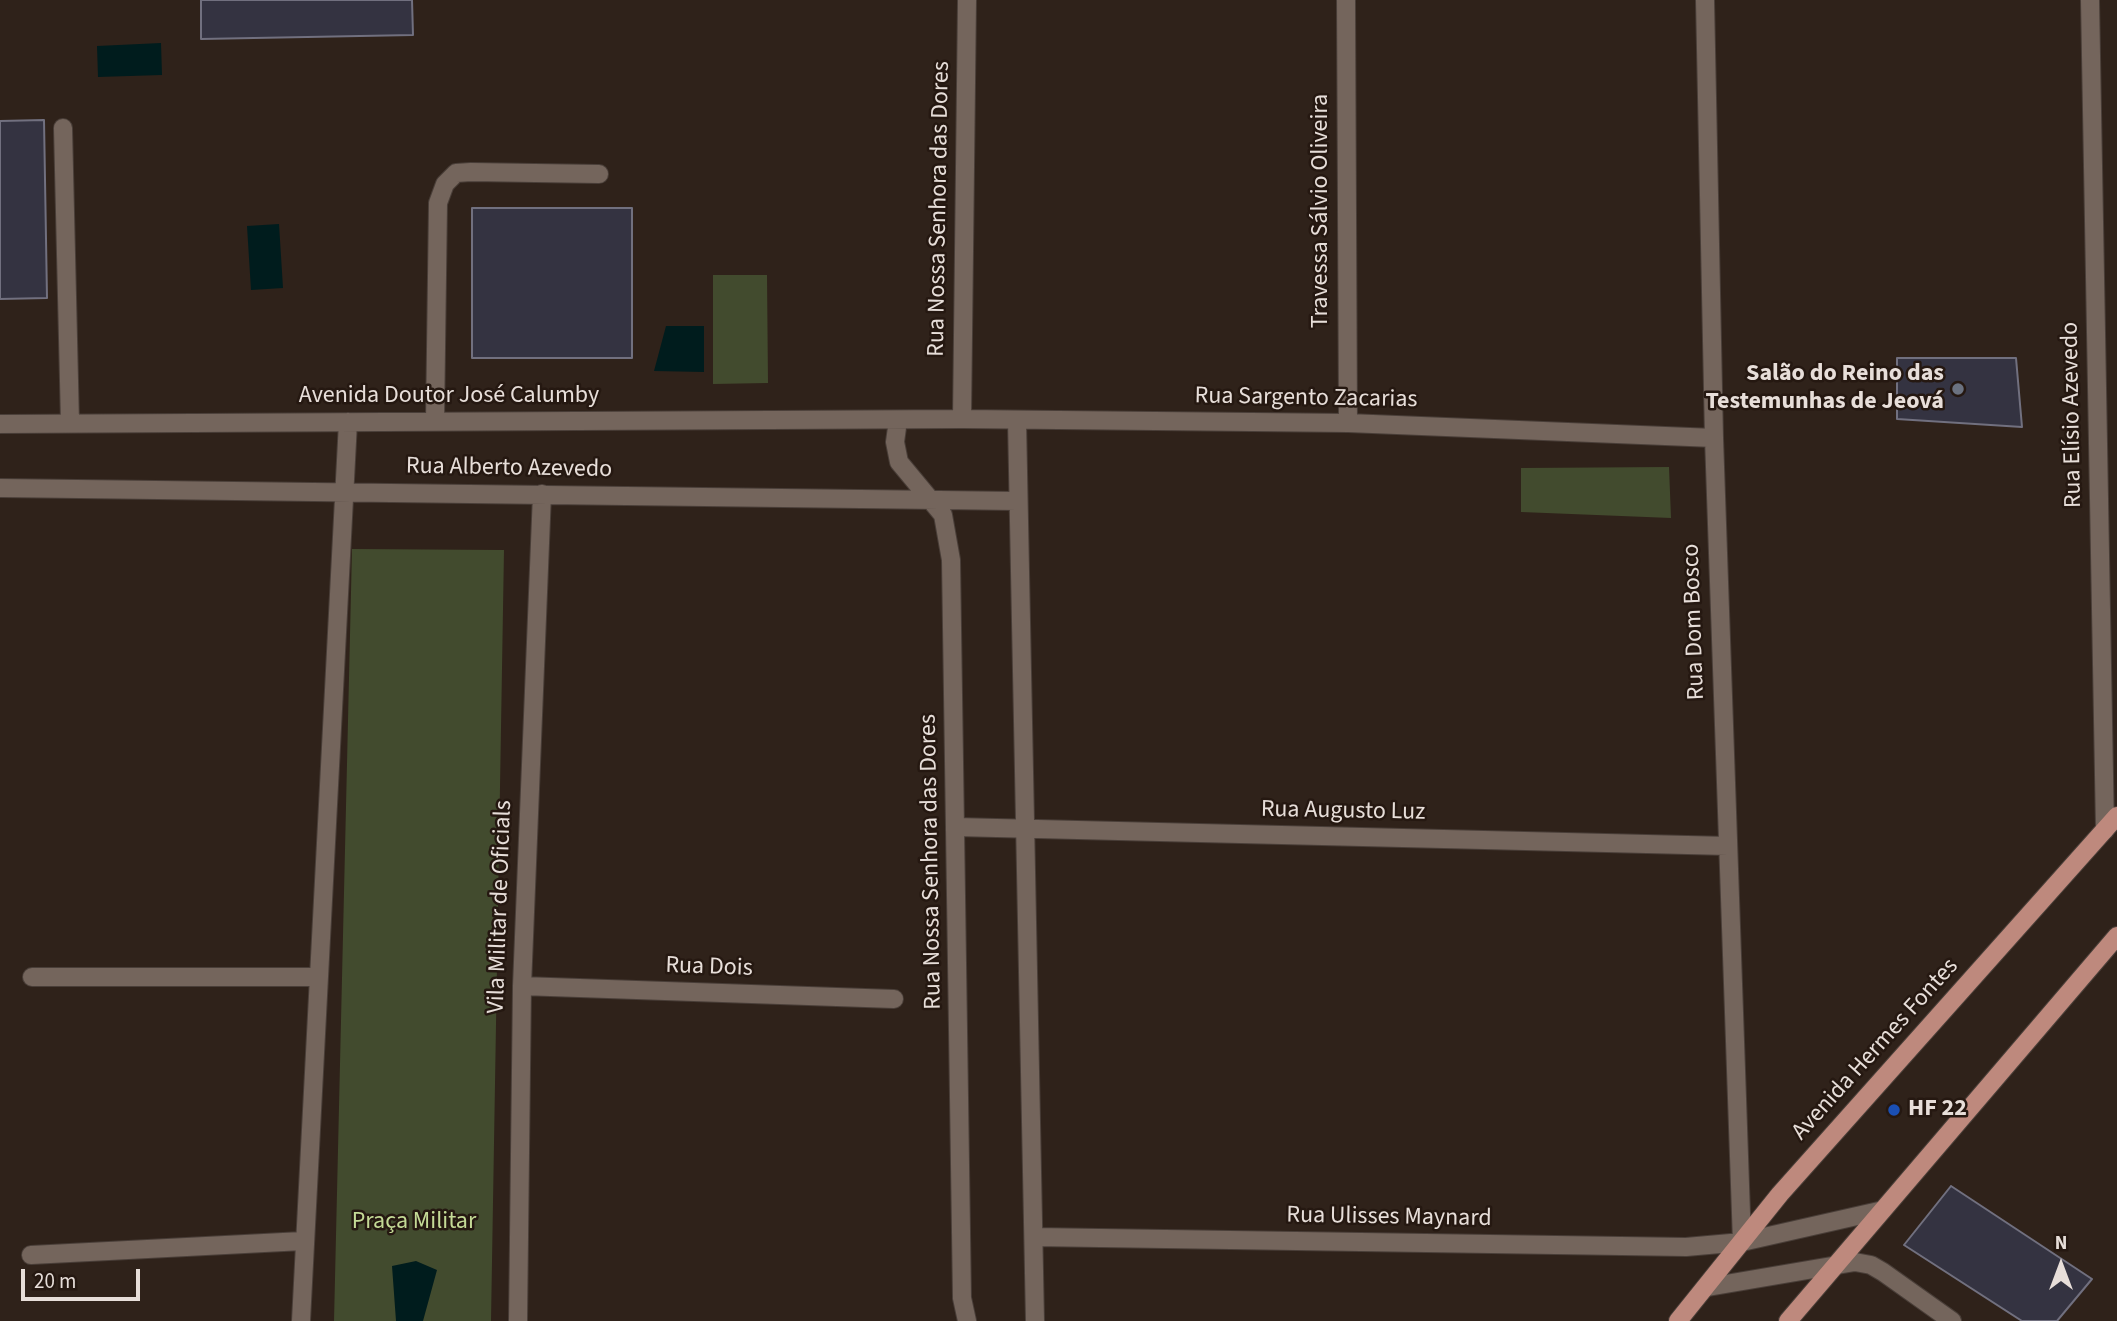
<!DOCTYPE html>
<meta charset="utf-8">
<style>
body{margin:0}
#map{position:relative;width:2117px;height:1321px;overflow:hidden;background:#2f221a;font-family:"Source Sans 3",sans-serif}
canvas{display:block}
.north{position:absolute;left:2026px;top:1230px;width:70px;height:70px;-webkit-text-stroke:5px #251811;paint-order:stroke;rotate:0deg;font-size:19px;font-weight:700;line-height:28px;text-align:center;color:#e7ded9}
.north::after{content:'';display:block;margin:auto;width:24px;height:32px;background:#e7ded9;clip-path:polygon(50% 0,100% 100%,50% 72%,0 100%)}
.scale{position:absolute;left:21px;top:1269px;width:119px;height:32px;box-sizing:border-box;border:4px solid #e7ded9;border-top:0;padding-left:9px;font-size:21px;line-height:24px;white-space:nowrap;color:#e7ded9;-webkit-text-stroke:5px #251811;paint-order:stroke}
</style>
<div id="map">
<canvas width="2117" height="1321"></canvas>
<div class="north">N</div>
<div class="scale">20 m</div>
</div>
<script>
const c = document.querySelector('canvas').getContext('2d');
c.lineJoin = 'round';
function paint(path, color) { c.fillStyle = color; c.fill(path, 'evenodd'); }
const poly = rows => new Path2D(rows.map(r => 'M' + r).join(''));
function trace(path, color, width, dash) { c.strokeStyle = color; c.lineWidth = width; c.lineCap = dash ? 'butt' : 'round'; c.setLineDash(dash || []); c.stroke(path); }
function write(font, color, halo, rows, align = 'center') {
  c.font = font + ' "Source Sans 3",sans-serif'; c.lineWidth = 5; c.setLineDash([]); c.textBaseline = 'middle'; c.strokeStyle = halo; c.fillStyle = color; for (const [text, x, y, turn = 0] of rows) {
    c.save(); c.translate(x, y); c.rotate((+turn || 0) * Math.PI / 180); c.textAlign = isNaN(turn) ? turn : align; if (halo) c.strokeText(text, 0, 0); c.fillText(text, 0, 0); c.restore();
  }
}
const green = poly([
 [713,275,767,275,768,383,713,384],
 [1669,467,1671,518,1521,512,1521,468],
 [352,549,504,550,491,1321,334,1321]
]);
const water = poly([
 [161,43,162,75,98,77,97,46],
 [279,224,283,288,251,290,247,226],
 [666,326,704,326,704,372,654,371],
 [416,1261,437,1270,423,1321,396,1321,392,1266]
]);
const building = poly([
 [201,0,412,0,413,35,201,39,201,0],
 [44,120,47,298,0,299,0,121,44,120],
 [472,208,632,208,632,358,472,358,472,208],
 [1897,358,2016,358,2022,427,1897,419,1897,358],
 [1951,1186,2092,1279,2057,1321,2022,1321,1904,1245,1951,1186]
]);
const minor = poly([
 [1346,0,1348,423],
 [1705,0,1714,438,1742,1242],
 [2090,0,2105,830],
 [63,128,70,423],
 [962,419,967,0],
 [898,420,895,442,899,462,943,515,951,560,962,1298,967,1321],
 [435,421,438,203,445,184,456,173,471,172,599,174],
 [1017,421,1035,1321],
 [0,424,962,419,1348,423,1714,438],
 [0,488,1017,501],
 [956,827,1728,846],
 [32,977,317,977],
 [522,986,894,999],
 [1035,1237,1686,1247,1742,1242,1879,1211],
 [31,1255,303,1241],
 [1708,1287,1855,1262,1871,1265,1883,1272,1952,1321],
 [301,1321,348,422],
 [518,1321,522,986,542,494]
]);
const major = poly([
 [1678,1321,1780,1194,2117,816],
 [1788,1321,2117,936]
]);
const markers = [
 [1958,389,7,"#6b7280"],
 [1894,1110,7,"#1a4fb4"]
];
const streetNames = [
 ["Rua Nossa Senhora das Dores",940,209,-89],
 ["Travessa Sálvio Oliveira",1322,211,-90],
 ["Avenida Doutor José Calumby",449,397],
 ["Rua Sargento Zacarias",1306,399,1],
 ["Rua Elísio Azevedo",2073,415,-91],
 ["Rua Alberto Azevedo",509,469,1],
 ["Rua Dom Bosco",1695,622,-92],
 ["Rua Augusto Luz",1343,812,1],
 ["Rua Nossa Senhora das Dores",932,862,-91],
 ["Vila Militar de Oficials",501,907,-88],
 ["Rua Dois",709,968,2],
 ["Avenida Hermes Fontes",1876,1050,-48],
 ["Rua Ulisses Maynard",1389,1218,1]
];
const poiNames = [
 ["Salão do Reino das",1944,375],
 ["Testemunhas de Jeová",1944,403],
 ["HF 22",1908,1110,"left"]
];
const parkNames = [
 ["Praça Militar",414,1223]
];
paint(green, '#424b2e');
paint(water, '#001c1d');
paint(building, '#343341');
trace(building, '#71707f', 2);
trace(minor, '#493e38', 20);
trace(major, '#493e38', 20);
trace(minor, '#74655c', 18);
trace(major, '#be897d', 18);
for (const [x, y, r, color] of markers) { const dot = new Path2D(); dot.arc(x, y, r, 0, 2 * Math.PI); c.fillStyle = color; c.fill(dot); trace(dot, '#251811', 2.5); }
write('24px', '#e7ded9', '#251811', streetNames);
write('bold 24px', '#e7ded9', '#251811', poiNames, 'right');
write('24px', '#c4da96', '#251811', parkNames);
</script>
